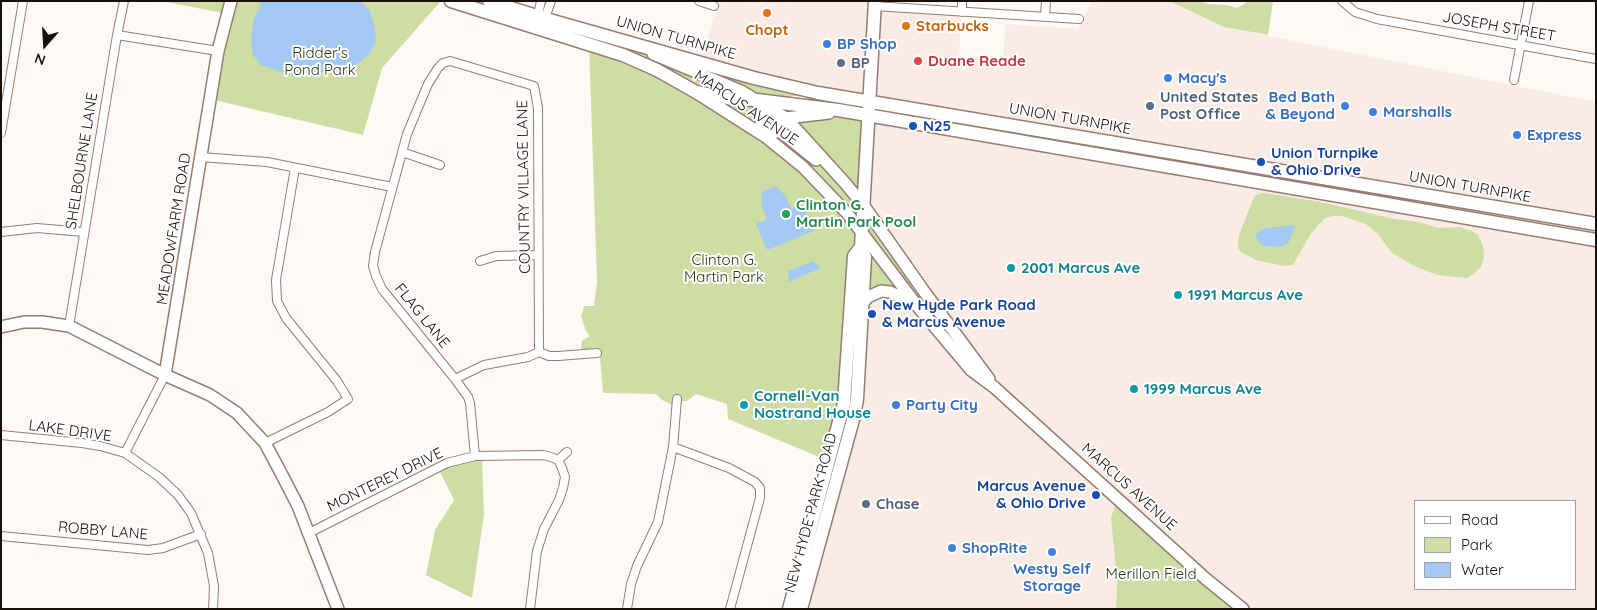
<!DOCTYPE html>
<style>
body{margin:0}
#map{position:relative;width:1597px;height:610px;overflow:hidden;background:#fff9f6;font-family:Quicksand,sans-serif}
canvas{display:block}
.frame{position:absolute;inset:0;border:2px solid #180f0b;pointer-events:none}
.legend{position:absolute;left:1414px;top:500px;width:162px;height:90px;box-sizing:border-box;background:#fff;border:1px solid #a39f9d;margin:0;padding:6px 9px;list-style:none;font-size:15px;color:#180f0b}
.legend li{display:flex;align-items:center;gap:10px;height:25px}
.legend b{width:25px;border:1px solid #a39f9d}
.north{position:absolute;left:20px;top:20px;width:50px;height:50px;-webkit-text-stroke:4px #fff;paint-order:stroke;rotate:199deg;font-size:14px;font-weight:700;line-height:20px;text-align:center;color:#180f0b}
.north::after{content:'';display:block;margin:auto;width:18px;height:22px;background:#180f0b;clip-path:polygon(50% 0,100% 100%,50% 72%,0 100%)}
</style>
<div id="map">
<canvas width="1597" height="610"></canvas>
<div class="frame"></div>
<ul class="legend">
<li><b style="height:6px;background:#fff"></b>Road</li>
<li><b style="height:14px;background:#cedda4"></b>Park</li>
<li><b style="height:14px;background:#a4c9f4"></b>Water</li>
</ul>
<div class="north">N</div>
</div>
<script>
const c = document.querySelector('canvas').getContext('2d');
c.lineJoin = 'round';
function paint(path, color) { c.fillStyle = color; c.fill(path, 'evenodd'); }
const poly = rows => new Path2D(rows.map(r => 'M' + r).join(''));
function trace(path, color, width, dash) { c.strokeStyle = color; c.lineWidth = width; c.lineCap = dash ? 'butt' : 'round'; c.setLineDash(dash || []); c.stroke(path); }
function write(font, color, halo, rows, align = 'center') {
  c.font = font + ' Quicksand,sans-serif'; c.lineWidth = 4; c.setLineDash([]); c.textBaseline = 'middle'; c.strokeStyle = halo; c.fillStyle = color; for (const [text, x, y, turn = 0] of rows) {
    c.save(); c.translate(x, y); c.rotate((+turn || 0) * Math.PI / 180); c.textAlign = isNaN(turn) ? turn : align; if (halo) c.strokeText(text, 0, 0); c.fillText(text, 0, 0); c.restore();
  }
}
const built = poly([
 [719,1,875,1,875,6,962,12,959,56,1003,58,1006,24,1078,29,1092,1,1169,1,1224,27,1596,102,1596,224,870,102,701,62],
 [869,115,1596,240,1596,609,1243,609,1117,581,1116,609,795,609,842,439,850,408,854,376,856,317,875,293,906,298,992,386,864,206],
 [1416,501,1576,501,1576,589,1416,589]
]);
const green = poly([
 [162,1,441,1,382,68,363,135,210,99,227,14],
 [1169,1,1199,1,1208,4,1227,5,1237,8,1249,1,1273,1,1268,35,1224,27],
 [589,44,632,57,617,47,636,49,674,60,818,93,760,100,869,115,864,206,905,265,912,289,881,257,918,307,890,292,868,297,850,408,836,464,728,419,727,404,696,394,687,401,682,401,672,405,662,400,656,394,604,393,603,392,600,358,596,349,595,347,586,352,581,349,581,347,582,341,590,336,586,331,581,317,584,306,594,306,597,282],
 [1264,193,1321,202,1394,219,1419,222,1438,228,1459,227,1472,231,1478,235,1483,246,1484,257,1481,267,1472,275,1467,278,1437,275,1414,266,1391,252,1378,234,1366,224,1342,216,1333,216,1325,218,1318,225,1310,235,1293,265,1284,266,1256,260,1241,252,1238,248,1239,235,1254,197,1258,194],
 [1294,225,1281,247,1262,246,1284,227],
 [482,456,484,514,472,598,426,575,435,530,454,500,438,468],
 [1118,499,1243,609,1116,609,1117,581,1111,517]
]);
const water = poly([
 [262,1,360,1,369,9,374,25,376,40,370,54,350,69,340,71,307,74,282,72,261,65,253,55,251,41,253,22],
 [775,186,786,196,791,209,803,205,814,231,767,250,756,224,767,219,762,206,762,192],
 [1295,225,1289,242,1281,247,1262,246,1255,237,1257,233,1265,228],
 [813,261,821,268,788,282,789,271]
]);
const street = poly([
 [699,1,714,6],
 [1342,1,1355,12,1377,19,1596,59],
 [874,6,1079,19],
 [962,12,962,1],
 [1045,17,1046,1],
 [537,19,541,1],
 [544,21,551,1],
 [117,35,218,51],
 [1514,80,1529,1],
 [1,133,23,1],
 [402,152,440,165],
 [200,157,267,162,392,187],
 [1,232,37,228,84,232],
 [480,261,496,256,538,255],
 [69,326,117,35,124,1],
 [455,379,484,365,528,357,539,352,549,356,558,356,597,353],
 [1,435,82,443,100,446,125,453,159,477,178,495,191,513,208,553,214,586,213,609],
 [265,443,328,412,348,399,337,381,286,318,277,301,276,280,295,168],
 [673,447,729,468,755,482,760,488,760,498,730,609],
 [125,453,165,375],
 [475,456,470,403,468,397,455,379,382,289,376,276,373,266,375,252,407,134,428,84,438,68,443,63,450,61,534,86,538,108,539,352],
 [558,460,567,452],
 [309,533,447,463,475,456,543,455,551,457,558,460,562,468,565,477,563,488,559,500,544,529,537,551,530,609],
 [1,536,148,550,163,548,201,534],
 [627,609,631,584,637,566,658,522,673,447,677,399]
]);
const secondary = poly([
 [653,54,741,91,786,118,845,183,864,206,923,290,989,379],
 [697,93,766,137,803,167,847,213,918,307,971,370,994,387,1206,579,1243,609],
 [757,100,762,117,760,133],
 [764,132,786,118,829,113],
 [766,137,773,132,781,132,816,160],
 [862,304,868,297,881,291,890,292,910,301],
 [1,327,24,322,42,322,69,326,165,375,210,395,237,413,265,443,281,473,298,506,338,609],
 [165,375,218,51,231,1]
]);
const primary = poly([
 [451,1,623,55,657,70,696,92,733,99,757,100,838,110,1596,240],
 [489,1,546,19,754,78,818,93,1596,224],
 [789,609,844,403,854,256,861,247],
 [801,609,854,416,857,399,865,257,861,247,875,1]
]);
const markers = [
 [767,13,5,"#e8710a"],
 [906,26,5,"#e8710a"],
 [827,44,5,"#3f7fe0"],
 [918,61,5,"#e0444e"],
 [841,63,5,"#5c6f8a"],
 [1168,78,5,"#3f7fe0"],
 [1150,106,5,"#5c6f8a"],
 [1345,106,5,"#3f7fe0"],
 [1373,112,5,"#3f7fe0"],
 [913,126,5,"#1a4fb4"],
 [1517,135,5,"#3f7fe0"],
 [1261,162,5,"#1a4fb4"],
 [786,214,5,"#2e9e5b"],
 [1011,268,5,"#0f9aa8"],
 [1178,295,5,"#0f9aa8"],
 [872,314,5,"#1a4fb4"],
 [1134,389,5,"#0f9aa8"],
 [744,405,5,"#0f9aa8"],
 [896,405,5,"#3f7fe0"],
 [1096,495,5,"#1a4fb4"],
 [866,504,5,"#5c6f8a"],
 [952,548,5,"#3f7fe0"],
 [1052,552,5,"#3f7fe0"]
];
const foodNames = [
 ["Starbucks",916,26],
 ["Chopt",767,30,"center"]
];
const streetNames = [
 ["JOSEPH STREET",1499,27,10],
 ["UNION TURNPIKE",676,38,16],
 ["MARCUS AVENUE",746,108,34],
 ["UNION TURNPIKE",1070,119,10],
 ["SHELBOURNE LANE",82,161,-81],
 ["COUNTRY VILLAGE LANE",524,187,-91],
 ["UNION TURNPIKE",1470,187,10],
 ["MEADOWFARM ROAD",174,229,-81],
 ["FLAG LANE",422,316,51],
 ["LAKE DRIVE",70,431,8],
 ["MONTEREY DRIVE",385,480,-26],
 ["MARCUS AVENUE",1129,487,42],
 ["NEW HYDE PARK ROAD",811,513,-75],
 ["ROBBY LANE",103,531,5]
];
const shopNames = [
 ["BP Shop",837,44],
 ["Macy's",1178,78],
 ["Bed Bath",1335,97,"right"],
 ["& Beyond",1335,114,"right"],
 ["Marshalls",1383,112],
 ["Express",1527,135],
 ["Party City",906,405],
 ["ShopRite",962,548],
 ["Westy Self",1052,569,"center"],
 ["Storage",1052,586,"center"]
];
const parkNames = [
 ["Ridder's",320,53],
 ["Pond Park",320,70],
 ["Clinton G.",724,260],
 ["Martin Park",724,277],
 ["Merillon Field",1151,574]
];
const healthNames = [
 ["Duane Reade",928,61]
];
const serviceNames = [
 ["BP",851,63],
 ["United States",1160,97],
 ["Post Office",1160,114],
 ["Chase",876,504]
];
const transitNames = [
 ["N25",923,126],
 ["Union Turnpike",1271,153],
 ["& Ohio Drive",1271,170],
 ["New Hyde Park Road",882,305],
 ["& Marcus Avenue",882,322],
 ["Marcus Avenue",1086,486,"right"],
 ["& Ohio Drive",1086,503,"right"]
];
const leisureNames = [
 ["Clinton G.",796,205],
 ["Martin Park Pool",796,222]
];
const cultureNames = [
 ["2001 Marcus Ave",1021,268],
 ["1991 Marcus Ave",1188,295],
 ["1999 Marcus Ave",1144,389],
 ["Cornell-Van",754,396],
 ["Nostrand House",754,413]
];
paint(built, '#faebe5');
paint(green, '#cedda4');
paint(water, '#a4c9f4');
trace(street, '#977c72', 10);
trace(secondary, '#977c72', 14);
trace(primary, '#977c72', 15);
trace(street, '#fff', 8);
trace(secondary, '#fff', 11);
trace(primary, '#fff', 12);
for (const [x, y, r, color] of markers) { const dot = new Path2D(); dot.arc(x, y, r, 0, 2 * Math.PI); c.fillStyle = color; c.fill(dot); trace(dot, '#fff', 2); }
write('bold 15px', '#c56008', '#fff', foodNames, 'left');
write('15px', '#180f0b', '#fff', streetNames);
write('bold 15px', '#366cbe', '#fff', shopNames, 'left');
write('15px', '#2e3610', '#fff', parkNames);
write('bold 15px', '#be3a42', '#fff', healthNames, 'left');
write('bold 15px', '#4e5e75', '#fff', serviceNames, 'left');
write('bold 15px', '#164399', '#fff', transitNames, 'left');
write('bold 15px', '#27864d', '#fff', leisureNames, 'left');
write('bold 15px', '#0d838f', '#fff', cultureNames, 'left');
</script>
